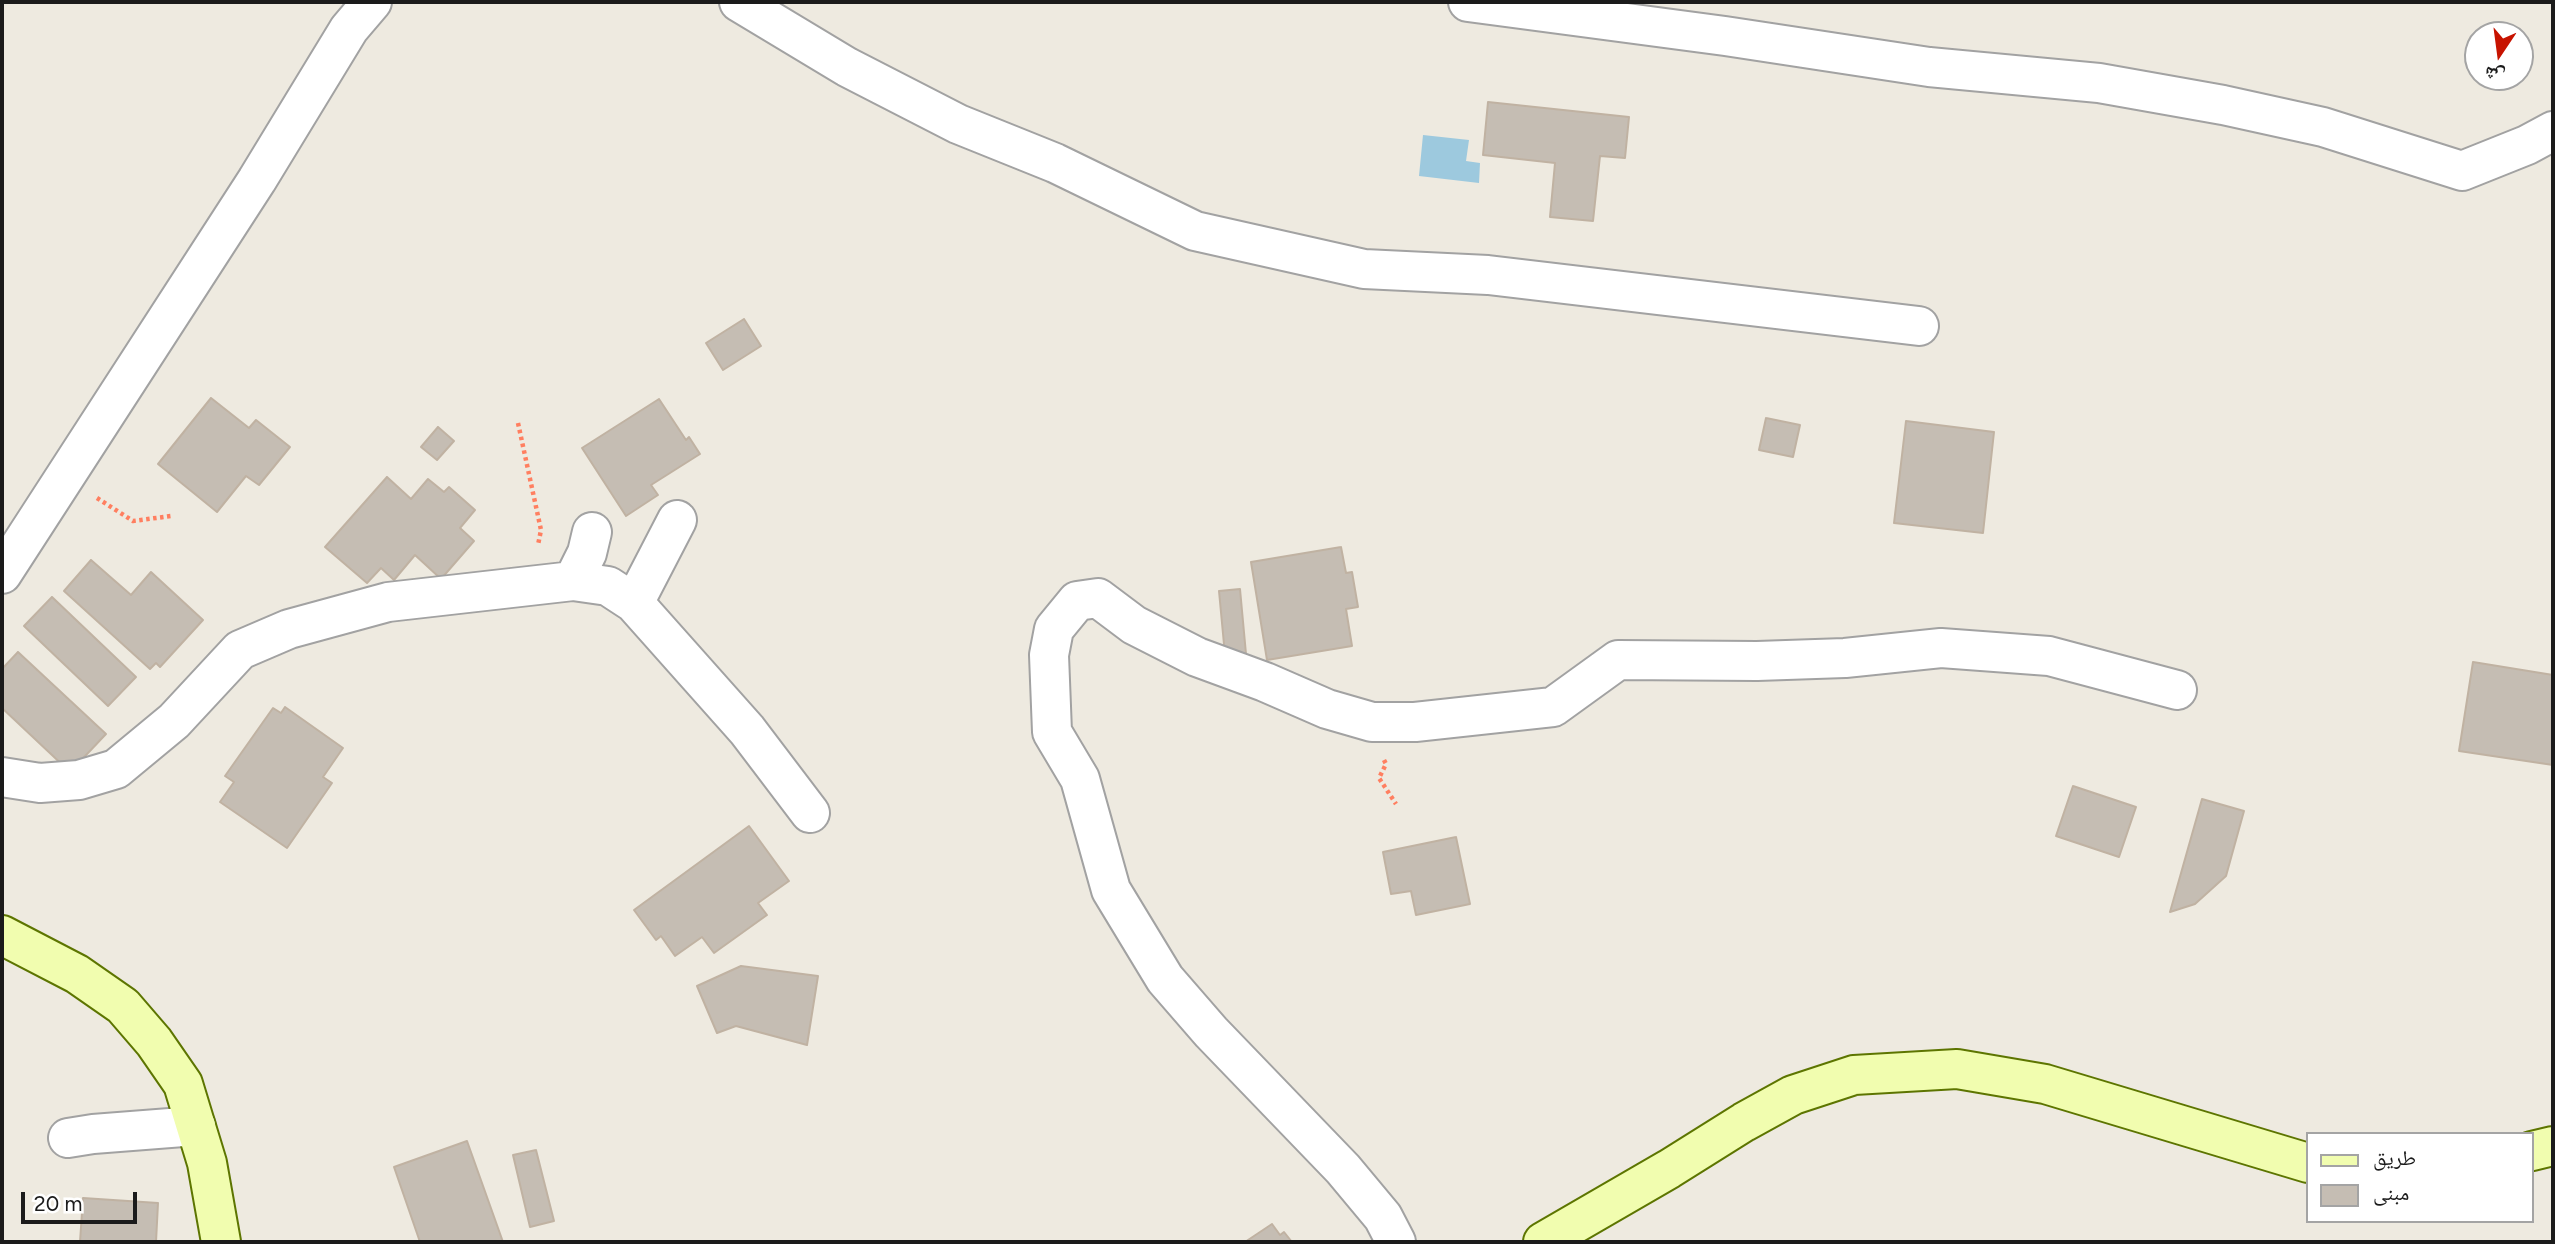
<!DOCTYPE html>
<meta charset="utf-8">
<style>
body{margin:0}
#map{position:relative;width:2555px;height:1244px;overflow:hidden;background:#eeeae0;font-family:Figtree,"Noto Naskh Arabic",sans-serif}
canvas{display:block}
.frame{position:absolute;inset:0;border:4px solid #1b1b1b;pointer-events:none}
.legend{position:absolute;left:2306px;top:1132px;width:228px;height:91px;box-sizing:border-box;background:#fff;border:2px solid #a4a4a4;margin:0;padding:9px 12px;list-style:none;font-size:21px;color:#1b1b1b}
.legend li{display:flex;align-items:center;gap:14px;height:35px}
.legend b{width:35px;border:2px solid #a4a4a4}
.north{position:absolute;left:2464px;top:21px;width:70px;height:70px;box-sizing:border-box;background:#fff;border:2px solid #a4a4a4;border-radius:50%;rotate:193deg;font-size:19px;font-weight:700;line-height:28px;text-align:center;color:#1b1b1b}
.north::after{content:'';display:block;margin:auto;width:24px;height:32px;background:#c71300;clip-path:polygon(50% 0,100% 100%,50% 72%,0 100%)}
.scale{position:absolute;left:21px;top:1192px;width:116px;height:32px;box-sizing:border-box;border:4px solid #1b1b1b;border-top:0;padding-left:9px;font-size:21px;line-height:24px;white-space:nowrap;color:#1b1b1b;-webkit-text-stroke:5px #fff;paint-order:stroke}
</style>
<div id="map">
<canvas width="2555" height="1244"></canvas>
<div class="frame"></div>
<ul class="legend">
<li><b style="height:9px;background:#f1fdaf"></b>طريق</li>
<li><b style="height:19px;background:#c5bdb3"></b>مبنى</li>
</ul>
<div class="north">ش</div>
<div class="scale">20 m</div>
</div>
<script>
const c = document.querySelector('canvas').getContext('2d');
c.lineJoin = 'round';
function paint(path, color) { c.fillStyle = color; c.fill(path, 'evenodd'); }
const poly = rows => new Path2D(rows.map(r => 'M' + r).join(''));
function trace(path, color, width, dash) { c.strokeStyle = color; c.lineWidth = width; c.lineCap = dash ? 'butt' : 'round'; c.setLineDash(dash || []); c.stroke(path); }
const water = poly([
 [1423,135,1469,140,1466,161,1480,163,1479,183,1419,176]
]);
const building = poly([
 [1488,102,1629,117,1625,158,1600,156,1593,221,1550,217,1555,163,1483,155,1488,102],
 [744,319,761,346,723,370,706,343,744,319],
 [211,398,249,428,256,420,290,447,259,485,246,476,217,512,158,464,211,398],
 [659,399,686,440,689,437,700,454,651,485,658,495,626,516,582,448,659,399],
 [1766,418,1800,425,1793,457,1759,450,1766,418],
 [1906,421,1994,432,1983,533,1894,523,1906,421],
 [438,427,454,441,437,460,421,447,438,427],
 [387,477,411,499,428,479,444,492,449,487,475,510,460,528,474,541,441,579,415,555,394,580,381,568,367,583,325,547,387,477],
 [1341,547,1346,573,1352,572,1358,607,1346,609,1352,646,1267,660,1251,562,1341,547],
 [91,560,131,595,151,572,203,620,160,667,156,663,150,669,64,591,91,560],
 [1240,589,1246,654,1225,655,1219,591,1240,589],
 [52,597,136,677,108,706,24,626,52,597],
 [18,652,106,734,70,772,2,708,2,669,18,652],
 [2473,662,2553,675,2553,765,2459,751,2473,662],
 [285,707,343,748,323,777,332,783,287,848,220,802,234,782,225,776,273,708,281,713,285,707],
 [2073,786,2136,807,2119,857,2056,836,2073,786],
 [2202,799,2244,811,2226,876,2195,904,2170,912,2202,799],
 [749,826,789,881,758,903,767,915,714,953,702,937,675,956,661,936,656,940,634,910,749,826],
 [1456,837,1470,904,1416,915,1411,891,1391,894,1383,852,1456,837],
 [741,966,818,976,807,1045,736,1026,717,1033,697,986,741,966],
 [467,1141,503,1242,420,1242,394,1167,467,1141],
 [536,1150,554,1221,530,1227,513,1155,536,1150],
 [83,1198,158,1203,156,1242,80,1242,83,1198],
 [1272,1224,1280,1235,1284,1232,1292,1242,1245,1242,1272,1224]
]);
const path = poly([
 [518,423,541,530,538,545],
 [97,498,133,521,171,516],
 [1384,760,1386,764,1379,778,1396,804]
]);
const minor = poly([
 [739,2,847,67,958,124,1055,163,1195,231,1364,269,1488,275,1919,326],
 [1468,2,1725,36,1929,67,2099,83,2223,105,2323,127,2462,171,2527,145,2553,131],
 [2,574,257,180,349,29,372,2],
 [573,581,587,553,592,532],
 [634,603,677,520],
 [2,777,40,783,79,780,116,769,174,721,240,650,289,629,388,602,573,581,608,586,634,603,747,730,810,813],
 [68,1138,93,1134,196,1126],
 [1396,1242,1383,1217,1343,1169,1211,1032,1165,979,1111,890,1080,779,1052,732,1049,655,1054,629,1077,601,1098,598,1134,625,1197,657,1265,682,1327,709,1372,722,1415,722,1553,707,1618,660,1757,661,1845,658,1941,648,2049,656,2177,690]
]);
const secondary = poly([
 [2,935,77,974,123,1006,154,1042,183,1084,207,1163,221,1242],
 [2532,1151,2553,1146],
 [1543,1242,1669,1169,1744,1122,1793,1095,1854,1075,1957,1069,2045,1084,2308,1163]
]);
paint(water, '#9dc9de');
paint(building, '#c5bdb3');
trace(building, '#c0b2a2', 2);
trace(minor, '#a2a2a2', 42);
trace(secondary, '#5d7500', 42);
trace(path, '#ff7f60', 4.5, [3.5, 3.5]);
trace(minor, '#fff', 38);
trace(secondary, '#f1fdaf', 38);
</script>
